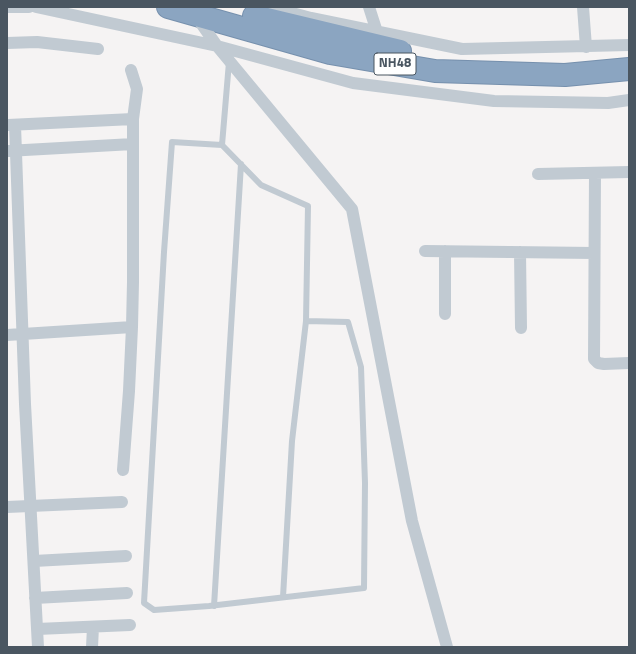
<!DOCTYPE html>
<style>
body{margin:0}
#map{position:relative;width:636px;height:654px;overflow:hidden;background:#f5f3f3;font-family:"Titillium Web",sans-serif}
canvas{display:block}
.frame{position:absolute;inset:0;border:8px solid #4a5661;pointer-events:none}
</style>
<div id="map">
<canvas width="636" height="654"></canvas>
<div class="frame"></div>
</div>
<script>
const c = document.querySelector('canvas').getContext('2d');
c.lineJoin = 'round';
const poly = rows => new Path2D(rows.map(r => 'M' + r).join(''));
function trace(path, color, width, dash) { c.strokeStyle = color; c.lineWidth = width; c.lineCap = dash ? 'butt' : 'round'; c.setLineDash(dash || []); c.stroke(path); }
function write(font, color, halo, rows, align = 'center') {
  c.font = font + ' "Titillium Web",sans-serif'; c.lineWidth = 3.5; c.setLineDash([]); c.textBaseline = 'middle'; c.strokeStyle = halo; c.fillStyle = color; for (const [text, x, y, turn = 0] of rows) {
    c.save(); c.translate(x, y); c.rotate((+turn || 0) * Math.PI / 180); c.textAlign = isNaN(turn) ? turn : align; if (halo) c.strokeText(text, 0, 0); c.fillText(text, 0, 0); c.restore();
  }
}
const lane = poly([
 [222,145,172,142,164,252,144,603,154,610,209,606,364,588,365,483,361,367,348,322,306,321,308,206,261,185,222,145,229,62],
 [283,597,292,441,306,321],
 [214,606,241,164]
]);
const street = poly([
 [7,7,29,7],
 [36,7,217,46,353,83,494,101,608,103,629,100],
 [270,7,311,18,462,49,629,45],
 [369,7,377,32],
 [583,7,586,47],
 [196,16,217,46,352,209,412,521,447,647],
 [7,43,37,42,98,49],
 [8,125,133,119],
 [15,125,25,404,38,647],
 [7,151,133,144],
 [595,173,594,359,598,363,604,364,629,363],
 [538,174,629,172],
 [425,251,594,253],
 [520,252,521,328],
 [445,314,445,251],
 [7,335,132,327],
 [123,470,129,391,132,327,133,282,133,119,137,89,131,70],
 [7,507,122,502],
 [34,561,126,556],
 [35,598,127,593],
 [37,629,130,625],
 [92,647,93,627]
]);
const highway = poly([
 [168,7,330,53,435,71,565,75,629,69],
 [254,16,400,51]
]);
const shields = [
 [395,64,42]
];
const shieldNames = [
 ["NH48",395,64]
];
trace(highway, '#7690ad', 24);
trace(lane, '#c1cad2', 6);
trace(street, '#c1cad2', 12);
trace(highway, '#8ba5c1', 22);
for (const [x, y, w] of shields) { const box = new Path2D(); box.roundRect(x - w / 2, y - 11, w, 22, 3); c.fillStyle = '#fff'; c.fill(box); trace(box, '#4a5661', 1); }
write('bold 13px', '#4a5661', null, shieldNames);
</script>
